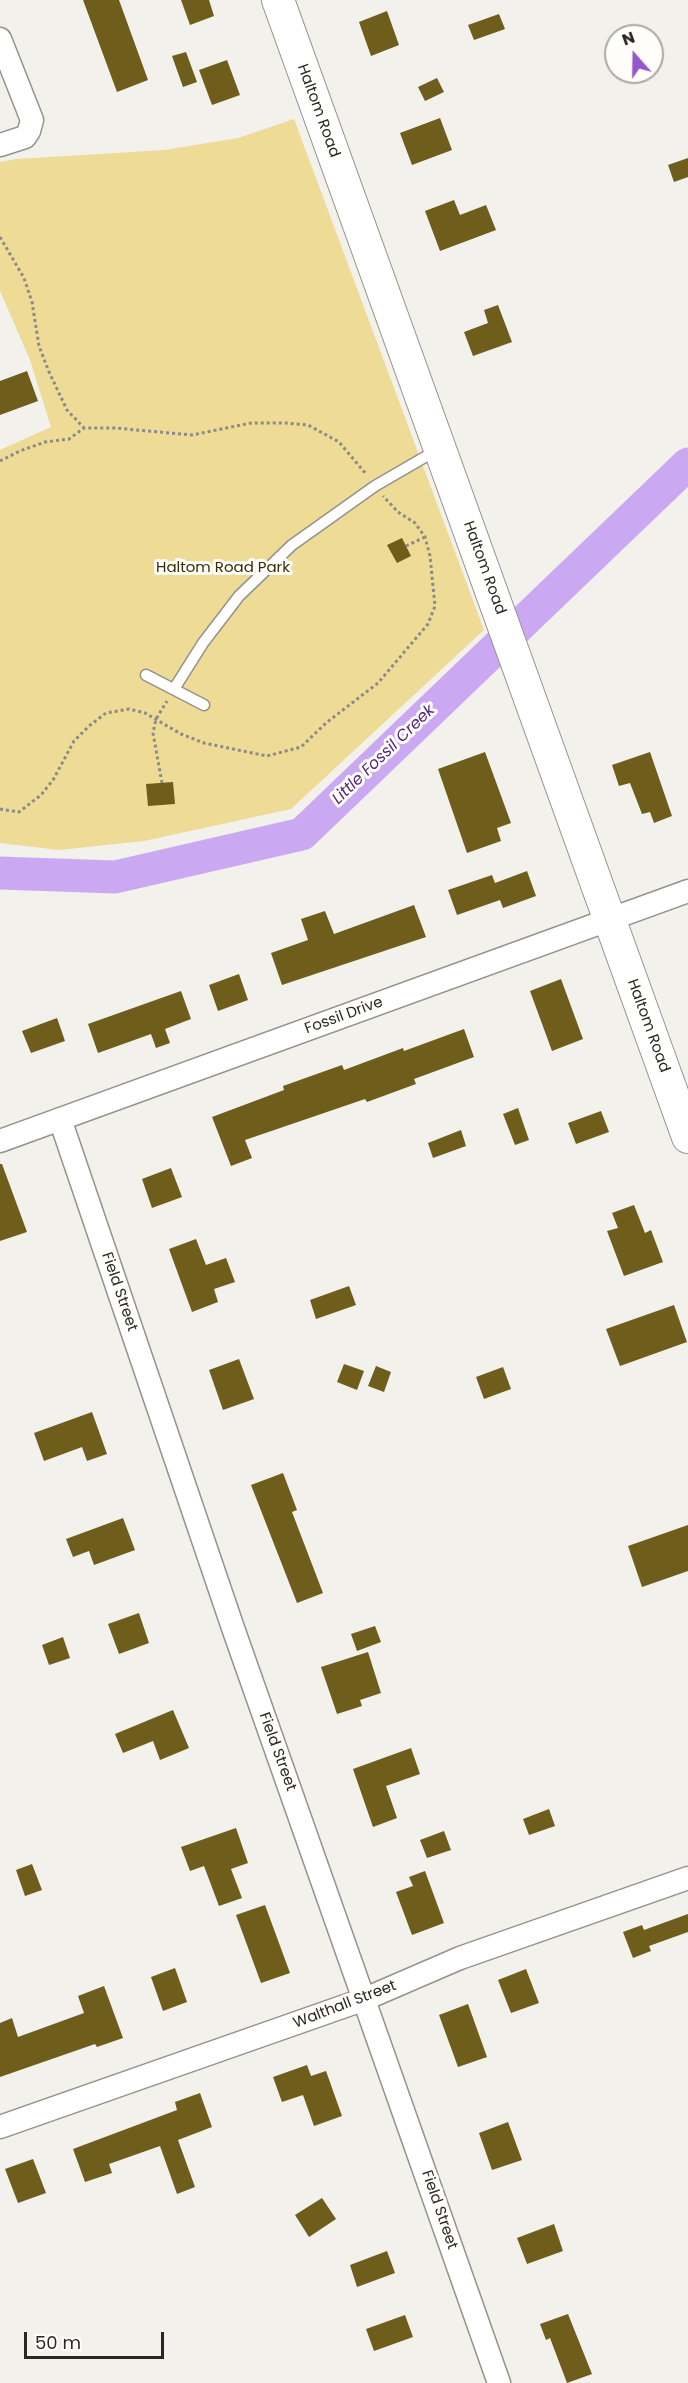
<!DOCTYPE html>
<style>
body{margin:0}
#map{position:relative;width:688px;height:2383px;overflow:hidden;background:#f2f1eb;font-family:Poppins,sans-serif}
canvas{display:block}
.north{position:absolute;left:604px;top:24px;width:60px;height:60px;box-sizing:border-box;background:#fffefb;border:2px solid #a9a8a5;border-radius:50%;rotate:340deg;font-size:16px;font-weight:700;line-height:24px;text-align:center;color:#282725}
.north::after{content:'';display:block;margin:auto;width:21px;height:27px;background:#9357ce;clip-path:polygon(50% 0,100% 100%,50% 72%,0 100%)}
.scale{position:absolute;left:24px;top:2332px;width:140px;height:27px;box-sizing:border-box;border:3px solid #282725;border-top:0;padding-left:8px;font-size:18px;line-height:21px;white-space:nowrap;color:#282725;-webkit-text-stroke:4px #fffefb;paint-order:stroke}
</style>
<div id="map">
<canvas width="688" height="2383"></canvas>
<div class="north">N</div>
<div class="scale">50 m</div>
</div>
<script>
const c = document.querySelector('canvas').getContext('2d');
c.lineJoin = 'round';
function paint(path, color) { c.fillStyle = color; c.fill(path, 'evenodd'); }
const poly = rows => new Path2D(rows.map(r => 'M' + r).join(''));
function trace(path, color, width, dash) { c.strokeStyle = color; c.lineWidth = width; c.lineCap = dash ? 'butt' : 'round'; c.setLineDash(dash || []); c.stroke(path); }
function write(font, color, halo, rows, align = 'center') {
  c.font = font + ' Poppins,sans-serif'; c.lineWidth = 6; c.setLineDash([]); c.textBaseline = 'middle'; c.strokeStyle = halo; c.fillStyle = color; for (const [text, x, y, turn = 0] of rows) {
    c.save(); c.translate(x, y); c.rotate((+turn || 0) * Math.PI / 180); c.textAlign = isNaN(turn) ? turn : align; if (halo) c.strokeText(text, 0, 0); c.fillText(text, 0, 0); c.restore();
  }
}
const green = poly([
 [294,119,484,630,291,809,144,841,59,850,0,843,0,450,51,427,30,360,0,291,0,162,16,159,165,150,238,138]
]);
const river = poly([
 [0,873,115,877,302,834,688,464]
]);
const building = poly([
 [83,0,119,0,148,80,117,92],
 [181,0,209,0,214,16,190,25],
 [387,11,399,45,371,56,359,22],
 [499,14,505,29,474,40,468,25],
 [186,52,197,82,183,87,172,56],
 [227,60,240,95,212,105,199,70],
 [437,78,444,92,425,101,418,87],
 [440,118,452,150,412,165,400,133],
 [688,158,688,177,674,182,668,165],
 [454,200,460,215,486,205,496,230,440,251,425,211],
 [498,305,512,342,473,356,464,332,488,323,484,310],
 [27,371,38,401,0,415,0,381],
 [402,538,411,556,397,563,387,545],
 [485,752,511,823,497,828,501,841,467,853,438,769],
 [650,752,672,816,654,823,650,812,642,814,630,783,619,786,612,765],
 [173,782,175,804,148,806,146,784],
 [527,871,536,896,503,908,500,900,457,915,448,890,492,875,495,883],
 [414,905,426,937,282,985,271,953,308,940,301,919,325,911,334,934],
 [239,974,248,1000,218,1011,209,985],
 [561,979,583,1039,552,1051,530,991],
 [181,991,191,1019,165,1029,170,1043,156,1048,151,1034,98,1053,88,1024],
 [57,1018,65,1041,31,1053,22,1031],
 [464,1029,474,1057,414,1079,416,1084,367,1102,365,1099,245,1140,252,1158,231,1166,212,1117,284,1090,283,1086,342,1065,344,1070,403,1048,404,1051],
 [518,1108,529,1140,515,1145,503,1114],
 [601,1111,609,1132,576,1144,568,1123],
 [461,1130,466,1146,433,1158,428,1143],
 [0,1164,2,1164,27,1232,0,1241],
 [171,1168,182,1197,152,1208,142,1179],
 [634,1205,645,1233,651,1230,663,1262,624,1276,607,1231,618,1228,612,1213],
 [196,1239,206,1265,226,1258,235,1282,214,1289,218,1302,192,1312,169,1249],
 [349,1286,356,1305,316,1319,310,1300],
 [674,1305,687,1342,620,1366,606,1329],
 [239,1359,254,1399,223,1410,209,1370],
 [344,1364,364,1371,357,1390,337,1382],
 [376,1366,391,1372,384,1392,368,1386],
 [503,1367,511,1389,484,1399,476,1377],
 [92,1412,107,1454,87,1461,82,1447,44,1461,34,1433],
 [283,1473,297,1510,292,1512,323,1593,297,1603,251,1485],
 [123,1518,135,1550,94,1565,89,1551,73,1557,66,1539],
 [688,1525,688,1571,642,1587,628,1546],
 [139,1613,149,1643,119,1654,108,1624],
 [375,1626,381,1642,357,1651,351,1634],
 [63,1637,70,1658,49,1665,42,1645],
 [368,1652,381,1693,360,1700,362,1706,337,1714,321,1667],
 [173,1710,189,1748,160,1760,153,1741,123,1753,115,1734],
 [411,1748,420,1774,386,1786,397,1818,373,1827,353,1769],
 [549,1809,555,1826,529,1835,523,1819],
 [236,1828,248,1863,231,1869,242,1898,219,1906,204,1866,190,1871,181,1847],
 [444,1831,451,1850,427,1858,420,1840],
 [32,1864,42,1890,25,1896,16,1870],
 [425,1871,444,1923,412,1935,396,1892,413,1886,409,1877],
 [265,1905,290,1973,261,1983,236,1915],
 [688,1914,688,1932,649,1946,651,1951,633,1958,623,1932,642,1925,644,1930],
 [175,1968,187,2002,163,2011,151,1977],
 [526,1969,539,2003,511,2013,498,1980],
 [104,1986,123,2038,97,2047,95,2044,0,2077,0,2023,12,2018,18,2037,84,2013,78,1996],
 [468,2004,487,2057,458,2067,439,2015],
 [307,2065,311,2076,326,2071,342,2116,314,2126,303,2095,282,2102,273,2077],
 [200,2093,212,2127,178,2140,195,2187,177,2194,160,2146,109,2164,112,2173,85,2182,73,2149,177,2110,175,2102],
 [508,2122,522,2160,492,2170,479,2133],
 [33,2159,46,2193,18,2203,5,2169],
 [322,2198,336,2219,309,2237,295,2215],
 [554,2224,563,2251,527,2264,517,2238],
 [387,2251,395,2273,357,2287,350,2265],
 [568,2314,592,2374,567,2383,550,2338,546,2340,540,2324],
 [405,2315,413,2337,374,2351,366,2329]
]);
const path = poly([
 [0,237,24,278,32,302,39,346,49,372,67,410,84,428],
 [0,461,20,451,45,442,69,439,84,428,115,428,192,435,251,423,286,423,308,425,339,442,366,474],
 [406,546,425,537],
 [162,783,153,733,156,719,167,701],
 [0,809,19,812,41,795,53,780,74,741,89,726,106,713,129,709,145,713,181,734,204,743,267,756,301,747,326,723,378,683,428,624,435,606,430,556,425,537,415,523,398,512,383,496]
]);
const lane = poly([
 [146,675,204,705],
 [174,689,203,643,239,596,292,545,375,486,437,450]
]);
const street = poly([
 [0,39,32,120,29,131,25,137,0,145],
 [60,1119,233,1628,499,2383],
 [0,1141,688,891],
 [0,2127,365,1999,460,1958,688,1878]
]);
const secondary = poly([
 [278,0,688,1137]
]);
const streetNames = [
 ["Haltom Road",318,111,70],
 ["Haltom Road",484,568,70],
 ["Fossil Drive",344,1016,-20],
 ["Haltom Road",648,1026,70],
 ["Field Street",119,1292,71],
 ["Field Street",277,1752,70],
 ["Walthall Street",345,2005,-21],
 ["Field Street",439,2210,71]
];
const parkNames = [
 ["Haltom Road Park",223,568]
];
const waterNames = [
 ["Little Fossil Creek",384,755,-44]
];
paint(green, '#eedb96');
trace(river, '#caa9f2', 33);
paint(building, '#6e5d1b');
trace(lane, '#94928d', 13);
trace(street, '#94928d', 25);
trace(secondary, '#94928d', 34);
trace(path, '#8c8b87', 3, [3, 3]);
trace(lane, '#fff', 10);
trace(street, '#fff', 22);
trace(secondary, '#fff', 32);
write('15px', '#282725', '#fffefb', streetNames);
write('15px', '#372d07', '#fffefb', parkNames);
write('italic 16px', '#54297d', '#fffefb', waterNames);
</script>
